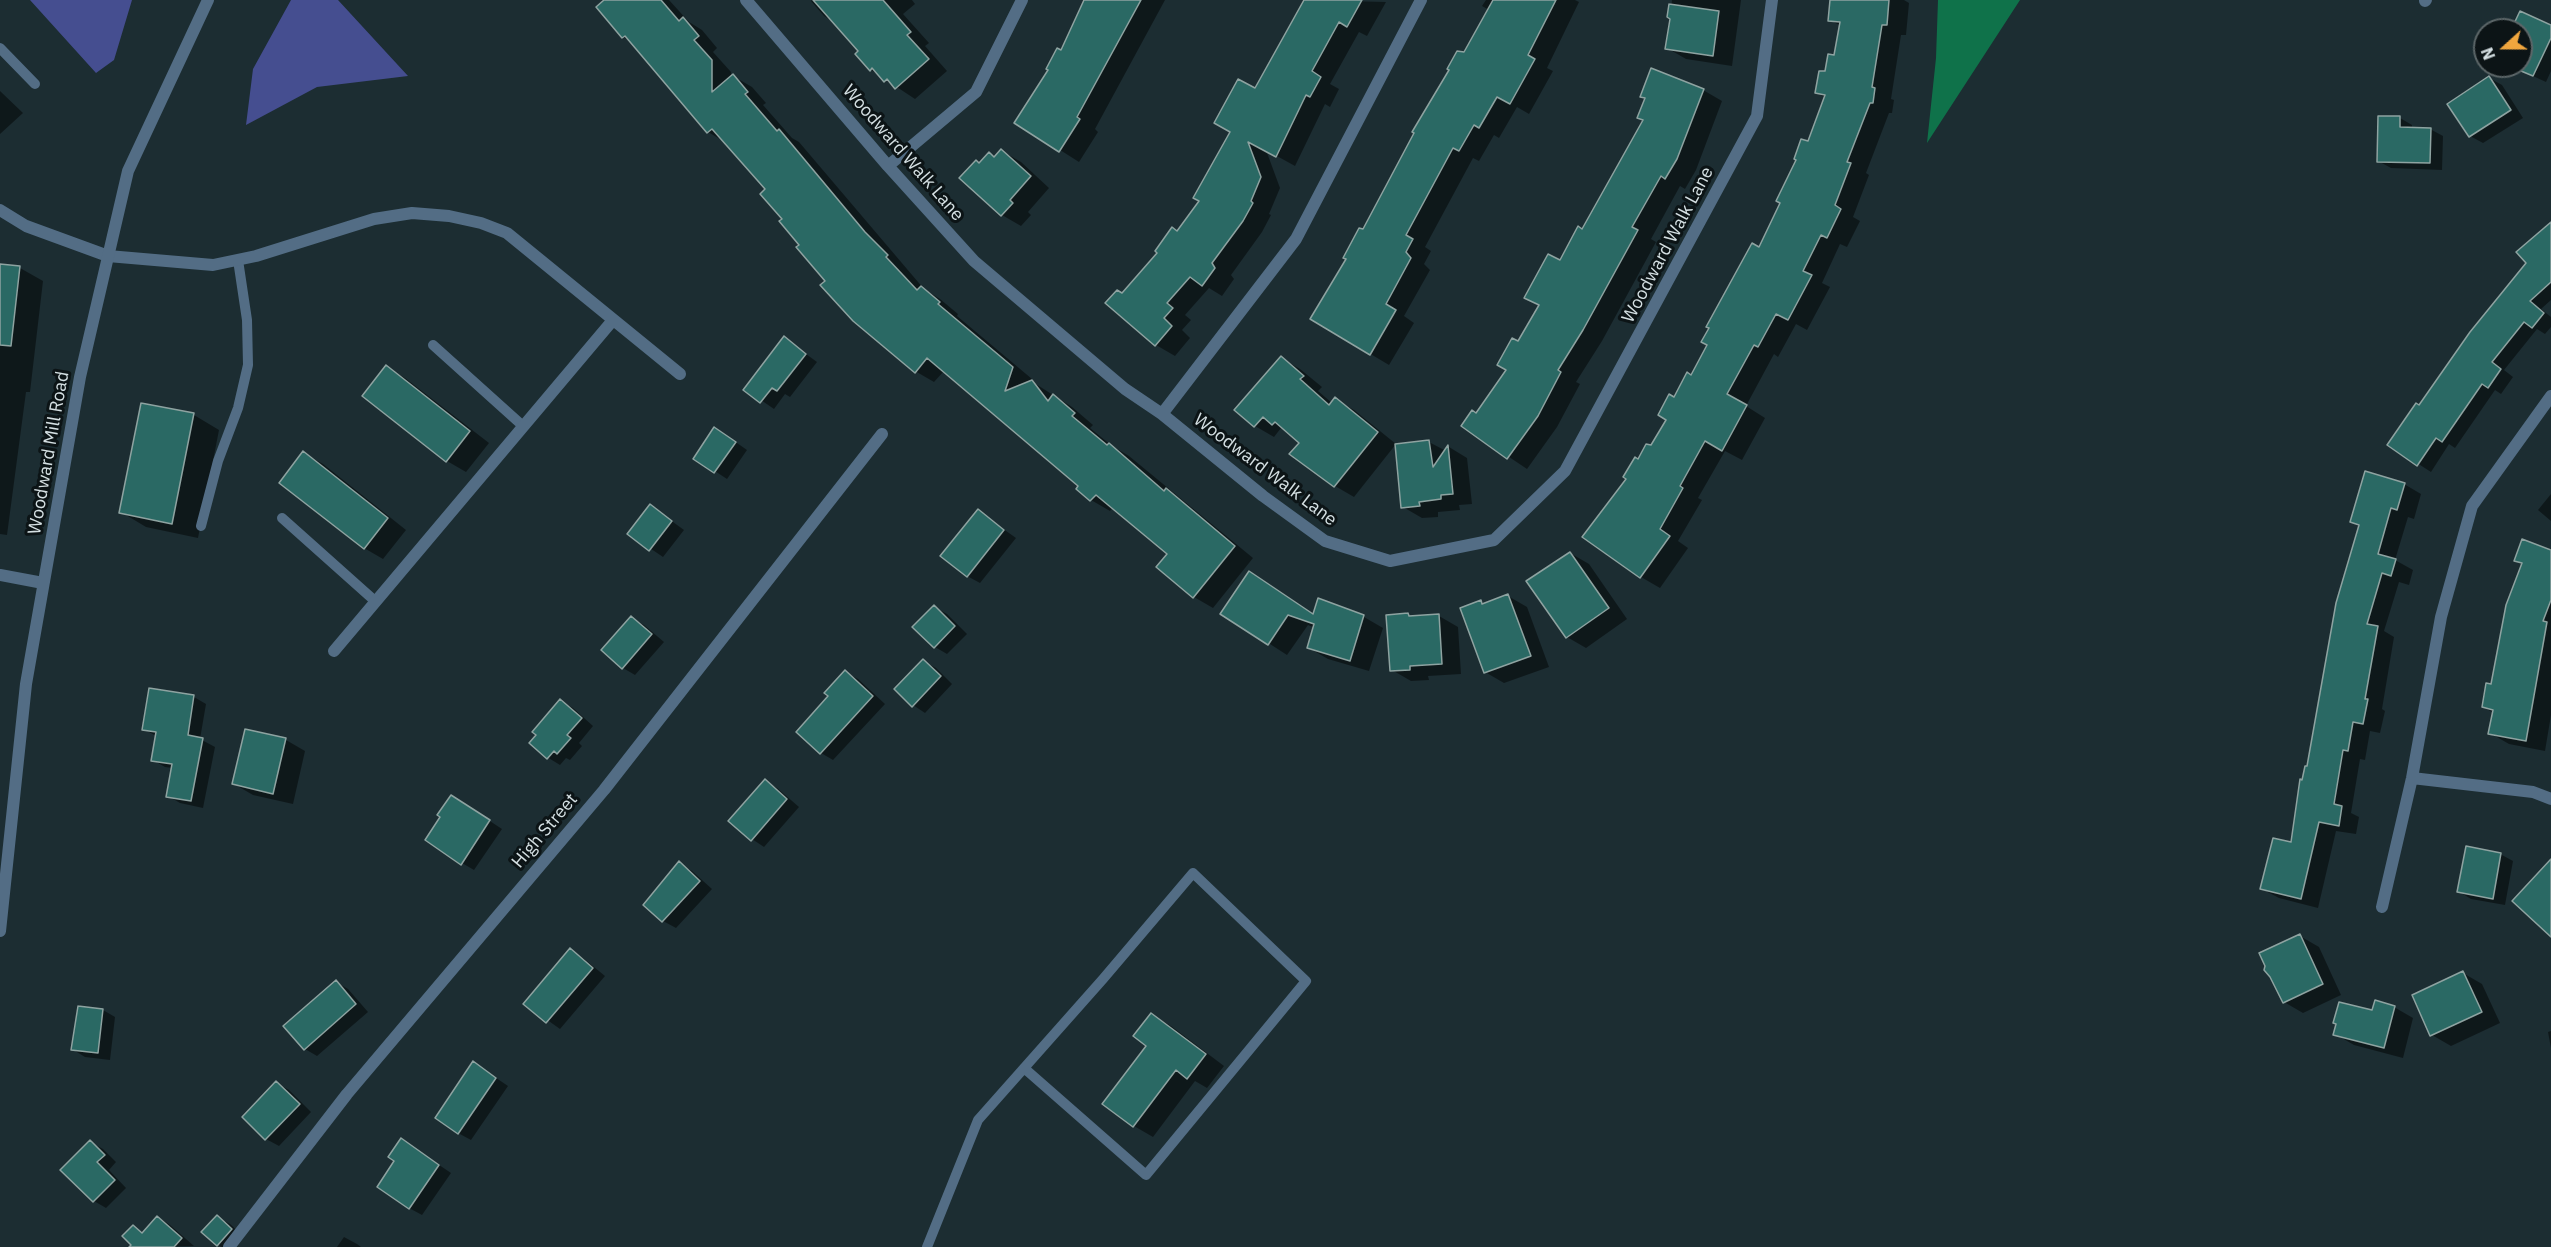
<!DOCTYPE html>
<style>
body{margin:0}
#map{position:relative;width:2551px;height:1247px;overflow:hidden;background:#1c2d32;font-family:"IBM Plex Sans",sans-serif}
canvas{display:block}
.north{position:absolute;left:2473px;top:18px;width:60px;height:60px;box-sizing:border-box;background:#0c1416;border:2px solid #5c6668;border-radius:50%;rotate:249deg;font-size:16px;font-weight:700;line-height:24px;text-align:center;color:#d5e0e3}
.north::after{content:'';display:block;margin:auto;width:21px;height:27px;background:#f0a63e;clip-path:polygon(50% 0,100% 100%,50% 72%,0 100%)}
</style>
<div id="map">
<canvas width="2551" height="1247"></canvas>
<div class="north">N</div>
</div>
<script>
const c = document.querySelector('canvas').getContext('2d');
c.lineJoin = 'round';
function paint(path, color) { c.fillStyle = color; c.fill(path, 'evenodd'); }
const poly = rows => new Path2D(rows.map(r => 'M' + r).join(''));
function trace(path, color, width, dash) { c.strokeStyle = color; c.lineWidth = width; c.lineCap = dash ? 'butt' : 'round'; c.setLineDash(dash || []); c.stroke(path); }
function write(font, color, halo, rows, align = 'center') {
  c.font = font + ' "IBM Plex Sans",sans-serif'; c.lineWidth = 6; c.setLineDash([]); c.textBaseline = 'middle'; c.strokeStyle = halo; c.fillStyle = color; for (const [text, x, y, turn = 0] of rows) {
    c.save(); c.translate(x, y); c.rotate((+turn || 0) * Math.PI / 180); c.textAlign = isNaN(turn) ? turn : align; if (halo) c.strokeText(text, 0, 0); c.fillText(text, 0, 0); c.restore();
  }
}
const forest = poly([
 [1938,0,2020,0,1927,143,1936,58]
]);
const water = poly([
 [30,0,132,0,114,60,96,73],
 [291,0,338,0,408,76,317,87,246,125,253,69]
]);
const shadow = poly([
 [603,0,669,0,689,22,702,30,717,48,713,52,731,72,731,77,733,76,752,87,766,103,763,105,792,138,799,142,924,289,940,299,958,314,957,316,1032,379,1031,381,1072,407,1093,425,1090,428,1112,446,1129,456,1253,558,1213,608,1194,597,1169,553,1113,507,1110,511,1091,500,1078,489,1080,486,944,371,934,382,915,371,827,281,784,219,767,189,725,142,708,132,633,43,623,37],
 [812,0,912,0,915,4,903,14,929,43,925,46,947,71,915,99,871,70,860,51,835,23,824,16,811,1],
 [1086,0,1165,0,1095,129,1098,132,1079,162,1016,122,1061,52],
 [1304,0,1386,2,1367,36,1359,32,1330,84,1339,89,1330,107,1325,104,1295,166,1266,150,1280,188,1269,214,1271,215,1262,232,1231,275,1234,279,1222,296,1209,288,1185,315,1191,320,1182,330,1190,338,1175,356,1156,345,1123,294,1178,232,1201,200,1256,90],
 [1486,0,1575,0,1579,2,1547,68,1553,71,1529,114,1517,107,1499,138,1494,135,1479,161,1473,158,1425,247,1431,251,1424,264,1430,270,1404,316,1414,323,1389,365,1312,319,1489,10,1482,6],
 [1672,0,1741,0,1732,66,1686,59,1667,48],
 [1831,0,1904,0,1909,3,1906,35,1901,35,1891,99,1894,100,1892,113,1889,113,1866,173,1869,175,1853,217,1860,221,1847,247,1840,244,1822,283,1830,287,1807,330,1796,324,1778,357,1774,354,1746,406,1765,418,1742,460,1725,451,1698,498,1702,500,1678,541,1688,548,1660,588,1641,577,1628,479,1638,461,1652,447,1668,419,1674,399,1692,377,1760,249,1809,143,1826,98,1817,93,1836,57,1841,26,1830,20],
 [2551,26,2551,71,2546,82,2511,66,2521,66,2521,30,2513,30],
 [2489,78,2502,85,2523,118,2483,143,2470,136],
 [1703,90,1722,101,1696,170,1685,189,1680,186,1651,239,1656,242,1602,341,1576,382,1580,384,1557,427,1527,469,1463,426,1477,414,1509,370,1519,343,1540,305,1560,262,1582,231],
 [0,91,23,113,0,134],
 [2400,118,2412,125,2412,129,2430,129,2443,136,2442,170,2391,168,2378,161],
 [1002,151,1021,162,1049,188,1028,212,1031,215,1021,226,1002,215,980,164,989,154,996,158],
 [2551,224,2551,300,2541,309,2551,317,2551,327,2545,334,2537,329,2504,370,2513,377,2501,394,2495,390,2455,448,2449,444,2431,472,2389,445,2527,263],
 [0,265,20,268,43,281,30,392,26,392,7,535,0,534],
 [784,338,817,362,790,397,785,394,774,409,745,389],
 [1281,358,1300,369,1322,387,1318,391,1332,403,1335,399,1354,410,1396,444,1354,497,1335,486,1301,443,1290,433,1281,428,1274,437,1255,426],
 [386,367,405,378,489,443,466,472,447,461,364,396],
 [142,405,194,415,219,430,198,538,146,527,121,512],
 [727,436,747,450,727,479,695,458],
 [1429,442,1446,451,1449,447,1467,458,1472,504,1459,505,1460,510,1438,512,1438,517,1422,518,1403,507],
 [304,453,323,464,406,530,383,559,364,548],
 [2404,484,2421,494,2414,519,2408,517,2395,560,2413,570,2409,585,2399,582,2384,631,2394,637,2382,709,2385,711,2380,733,2370,731,2365,760,2360,759,2351,813,2359,817,2356,834,2336,831,2318,908,2279,898,2262,889,2293,844,2303,782,2360,527,2351,522],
 [2551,494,2551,521,2538,510],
 [651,506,684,530,663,557,629,534],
 [978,511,1016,538,980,583,967,576],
 [2551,552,2551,715,2545,751,2509,744,2490,733,2494,713,2483,707,2492,686,2523,564,2516,560],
 [1570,553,1589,564,1627,619,1586,648,1567,637],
 [1508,596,1527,607,1549,667,1504,683,1485,672,1481,602,1485,604],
 [934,607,947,614,967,634,947,654,935,647],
 [1222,613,1364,617,1383,628,1369,671,1328,659,1309,648,1315,628,1308,625,1287,655],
 [1408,615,1413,618,1439,616,1458,627,1461,674,1428,676,1429,680,1411,681,1392,670],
 [631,618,644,625,664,642,635,675,623,668],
 [923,661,936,668,952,684,925,713,913,705],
 [845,672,858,679,885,704,833,760,821,753,830,696],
 [194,697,206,704,200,739,215,747,203,808,180,803,168,796,173,768,165,767,153,760,156,736,144,729],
 [561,701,573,708,593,726,579,743,582,746,570,760,566,758,560,765,547,757,538,735],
 [246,731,286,740,305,751,293,804,253,795,234,784],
 [765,781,777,788,799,807,764,847,752,839],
 [464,804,502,829,474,870,462,863],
 [2500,854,2513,861,2505,905,2471,899,2458,891],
 [679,863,692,871,712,889,676,928,663,921,645,905],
 [2300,936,2319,947,2341,995,2303,1013,2284,1002],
 [571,950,583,958,605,976,560,1029,525,1004],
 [2463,973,2482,984,2500,1023,2451,1046,2432,1035],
 [336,982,348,989,368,1012,317,1056,305,1049],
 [2394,1007,2413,1018,2403,1058,2354,1045,2335,1034],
 [103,1010,115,1017,110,1060,85,1057,72,1049],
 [1152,1015,1171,1026,1224,1066,1207,1088,1195,1081,1153,1137,1134,1126,1104,1103,1148,1045],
 [2551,1031,2551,1048,2548,1032],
 [474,1063,508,1086,471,1140,458,1133],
 [276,1083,289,1090,311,1112,279,1146,266,1139],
 [90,1142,103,1149,116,1162,109,1170,126,1188,106,1208,94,1201],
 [414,1148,451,1173,422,1215,409,1208,396,1161],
 [158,1217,170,1225,194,1246,136,1247,133,1227,144,1233],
 [217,1217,230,1224,244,1237,235,1247,221,1247,203,1232],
 [344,1237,357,1244,361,1247,337,1247]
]);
const building = poly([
 [604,0,661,0,679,21,683,17,699,36,694,40,712,60,712,92,733,74,748,92,745,94,777,131,779,129,865,232,888,255,886,257,917,290,921,286,940,302,938,304,1013,367,1005,391,1032,380,1048,401,1053,394,1075,413,1072,416,1107,445,1109,443,1164,491,1166,488,1235,546,1193,598,1156,567,1167,554,1096,495,1090,501,1076,489,1078,486,927,358,915,373,853,321,820,285,825,281,796,247,799,245,779,221,782,219,760,194,765,189,712,129,707,133,625,36,622,38,596,7,604,0],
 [813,0,883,0,911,32,907,35,929,59,895,89,887,79,884,82,872,68,870,71,855,54,858,51,813,0],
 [1084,0,1141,0,1077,117,1080,119,1059,152,1014,123,1048,70,1046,69,1057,48,1061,50,1084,0],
 [1304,0,1362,0,1347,27,1339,22,1312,71,1321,77,1310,97,1306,95,1276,157,1248,142,1261,177,1251,201,1253,203,1243,221,1212,263,1215,268,1202,286,1190,277,1167,303,1173,308,1164,318,1172,326,1155,346,1105,303,1117,290,1122,293,1157,253,1155,251,1172,227,1177,231,1199,201,1193,198,1230,132,1214,123,1238,79,1255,88,1304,0],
 [1493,0,1556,0,1528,55,1535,59,1510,104,1497,97,1479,128,1474,125,1459,151,1453,148,1406,235,1413,239,1406,252,1411,258,1386,304,1396,310,1370,355,1310,319,1346,259,1343,258,1359,228,1363,229,1414,133,1412,132,1449,70,1447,69,1457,51,1464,52,1493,0],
 [1830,0,1889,0,1887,25,1882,25,1872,87,1875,88,1873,103,1870,103,1847,162,1851,163,1835,205,1841,209,1827,238,1821,235,1803,271,1812,275,1788,320,1776,314,1758,347,1754,345,1727,394,1747,405,1722,451,1705,441,1680,486,1683,488,1660,529,1670,536,1640,578,1582,537,1626,479,1623,477,1635,457,1638,459,1646,444,1651,445,1666,420,1658,415,1669,394,1674,397,1687,372,1691,375,1707,345,1701,342,1709,328,1706,327,1752,243,1759,247,1780,203,1776,201,1796,160,1794,159,1801,139,1808,141,1825,95,1815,93,1819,71,1825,71,1828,54,1834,55,1840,22,1828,21,1830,0],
 [1669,4,1719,11,1713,56,1665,49,1670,19,1667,17,1669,4],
 [2520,11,2551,25,2551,38,2533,76,2521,71,2521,30,2511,30,2520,11],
 [1651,68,1704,89,1677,159,1665,179,1661,176,1632,227,1638,230,1583,330,1558,370,1561,372,1538,416,1507,459,1461,426,1472,410,1476,413,1506,370,1497,365,1512,338,1518,341,1539,305,1524,298,1548,254,1560,260,1578,226,1582,229,1643,120,1637,118,1645,98,1640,97,1651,68],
 [2489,76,2511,110,2469,137,2447,104,2489,76],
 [2378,116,2400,116,2400,127,2431,128,2430,163,2377,162,2378,116],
 [1001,149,1031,176,1010,200,1013,203,1001,216,959,178,976,160,979,163,989,152,994,157,1001,149],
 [2551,222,2551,282,2530,301,2544,313,2532,328,2524,322,2492,362,2501,369,2488,388,2482,384,2442,442,2436,438,2417,466,2387,445,2416,403,2419,405,2470,332,2526,263,2516,252,2551,222],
 [0,264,20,266,11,346,0,345,0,264],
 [784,336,806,354,777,391,772,388,760,403,743,390,784,336],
 [1281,356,1304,376,1300,379,1329,405,1335,397,1378,432,1334,487,1289,454,1299,443,1275,422,1272,425,1263,417,1254,427,1234,410,1281,356],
 [386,365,470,431,446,462,362,396,386,365],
 [141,403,194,413,172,524,119,513,141,403],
 [714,427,736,442,714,473,693,459,714,427],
 [1429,440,1433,467,1448,445,1453,494,1441,495,1441,499,1419,502,1420,506,1401,508,1395,444,1429,440],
 [303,451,388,518,364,549,279,483,303,451],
 [2365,471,2405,483,2397,510,2391,508,2378,554,2396,559,2391,576,2382,573,2367,624,2378,626,2365,699,2368,699,2363,724,2353,722,2348,751,2343,750,2334,804,2342,806,2339,826,2319,822,2301,899,2260,889,2273,838,2291,842,2300,779,2302,780,2305,766,2307,766,2336,603,2359,525,2350,522,2365,471],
 [650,504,672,521,649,551,627,534,650,504],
 [978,509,1004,530,967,577,940,556,978,509],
 [2522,539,2551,550,2551,600,2543,621,2547,622,2526,741,2488,734,2493,710,2482,707,2486,683,2491,684,2506,605,2522,563,2514,561,2522,539],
 [1570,552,1609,608,1566,638,1526,581,1570,552],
 [1249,571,1313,614,1318,598,1364,615,1350,661,1307,648,1314,624,1288,615,1268,645,1220,614,1249,571],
 [1508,594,1531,656,1484,673,1460,608,1481,600,1482,604,1508,594],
 [934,605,955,626,934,648,912,627,934,605],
 [1408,613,1409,616,1439,614,1442,664,1410,666,1410,670,1390,671,1386,615,1408,613],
 [631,616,652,634,622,669,601,650,631,616],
 [923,659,941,676,912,707,894,689,923,659],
 [845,670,873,696,820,754,796,732,828,696,824,693,845,670],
 [149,688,194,695,188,735,203,738,191,801,166,797,172,764,151,761,156,732,142,730,149,688],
 [560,699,582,718,567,735,571,738,557,754,554,751,547,759,529,743,536,735,532,732,560,699],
 [245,729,286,738,273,794,232,784,245,729],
 [765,779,787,799,751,841,728,821,765,779],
 [451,795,490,820,461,865,425,840,440,817,437,815,451,795],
 [2466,846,2501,853,2493,899,2457,892,2466,846],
 [2551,859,2551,937,2512,901,2551,859],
 [679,861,700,881,662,922,643,905,679,861],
 [2300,934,2323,984,2283,1003,2270,977,2264,970,2265,966,2259,953,2300,934],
 [570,948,593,968,546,1023,523,1004,570,948],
 [2463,971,2482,1012,2430,1036,2412,995,2463,971],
 [336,980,356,1004,304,1050,283,1026,336,980],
 [2375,1000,2395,1006,2384,1048,2333,1035,2336,1024,2333,1023,2339,1002,2372,1010,2375,1000],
 [78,1006,103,1009,98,1053,71,1050,78,1006],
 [1151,1013,1206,1054,1187,1079,1176,1070,1133,1127,1102,1104,1146,1046,1133,1036,1151,1013],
 [473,1061,496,1078,458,1134,435,1118,473,1061],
 [276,1081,300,1104,265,1140,242,1117,276,1081],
 [401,1138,439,1165,409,1209,377,1187,394,1161,388,1157,401,1138],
 [90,1140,105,1155,97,1162,115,1180,93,1202,60,1170,90,1140],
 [217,1215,232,1229,217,1246,201,1232,217,1215],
 [157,1216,182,1238,174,1247,129,1247,131,1245,122,1236,133,1225,142,1233,157,1216]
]);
const service = poly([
 [0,48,35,84],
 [433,345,523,426],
 [282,518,375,601],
 [201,526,218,461,238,408,248,365,247,320,238,260],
 [927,1247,978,1120,1103,979,1193,873,1306,981,1146,1175,1024,1068]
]);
const minor = poly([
 [746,0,888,166,974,261,1125,389,1162,414,1263,496,1325,541,1390,561,1494,540,1565,471,1757,116,1772,0],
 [2425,1,2426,0],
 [888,166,976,92,1022,0],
 [0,210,26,226,108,256,213,265,256,256,374,219,412,213,449,216,481,223,507,233,680,374],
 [1162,414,1296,239,1421,0],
 [0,575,43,583],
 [334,651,613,320],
 [2412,778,2533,792,2551,799],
 [2382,907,2412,778,2441,617,2472,506,2551,396],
 [229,1247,347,1094,604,790,882,434]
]);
const tertiary = poly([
 [0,931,26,684,80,377,128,171,208,0]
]);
const streetNames = [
 ["Woodward Walk Lane",903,153,49],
 ["Woodward Walk Lane",1668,245,-62],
 ["Woodward Mill Road",49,453,-80],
 ["Woodward Walk Lane",1265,470,37],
 ["High Street",545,831,-50]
];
paint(forest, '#0f724a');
paint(water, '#454e90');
paint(shadow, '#0007');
paint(building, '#2a6964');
trace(building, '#8ea3a1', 1.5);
trace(service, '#536d85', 10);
trace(minor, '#536d85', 12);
trace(tertiary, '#536d85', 12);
write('18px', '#d5e0e3', '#0c1416', streetNames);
</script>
